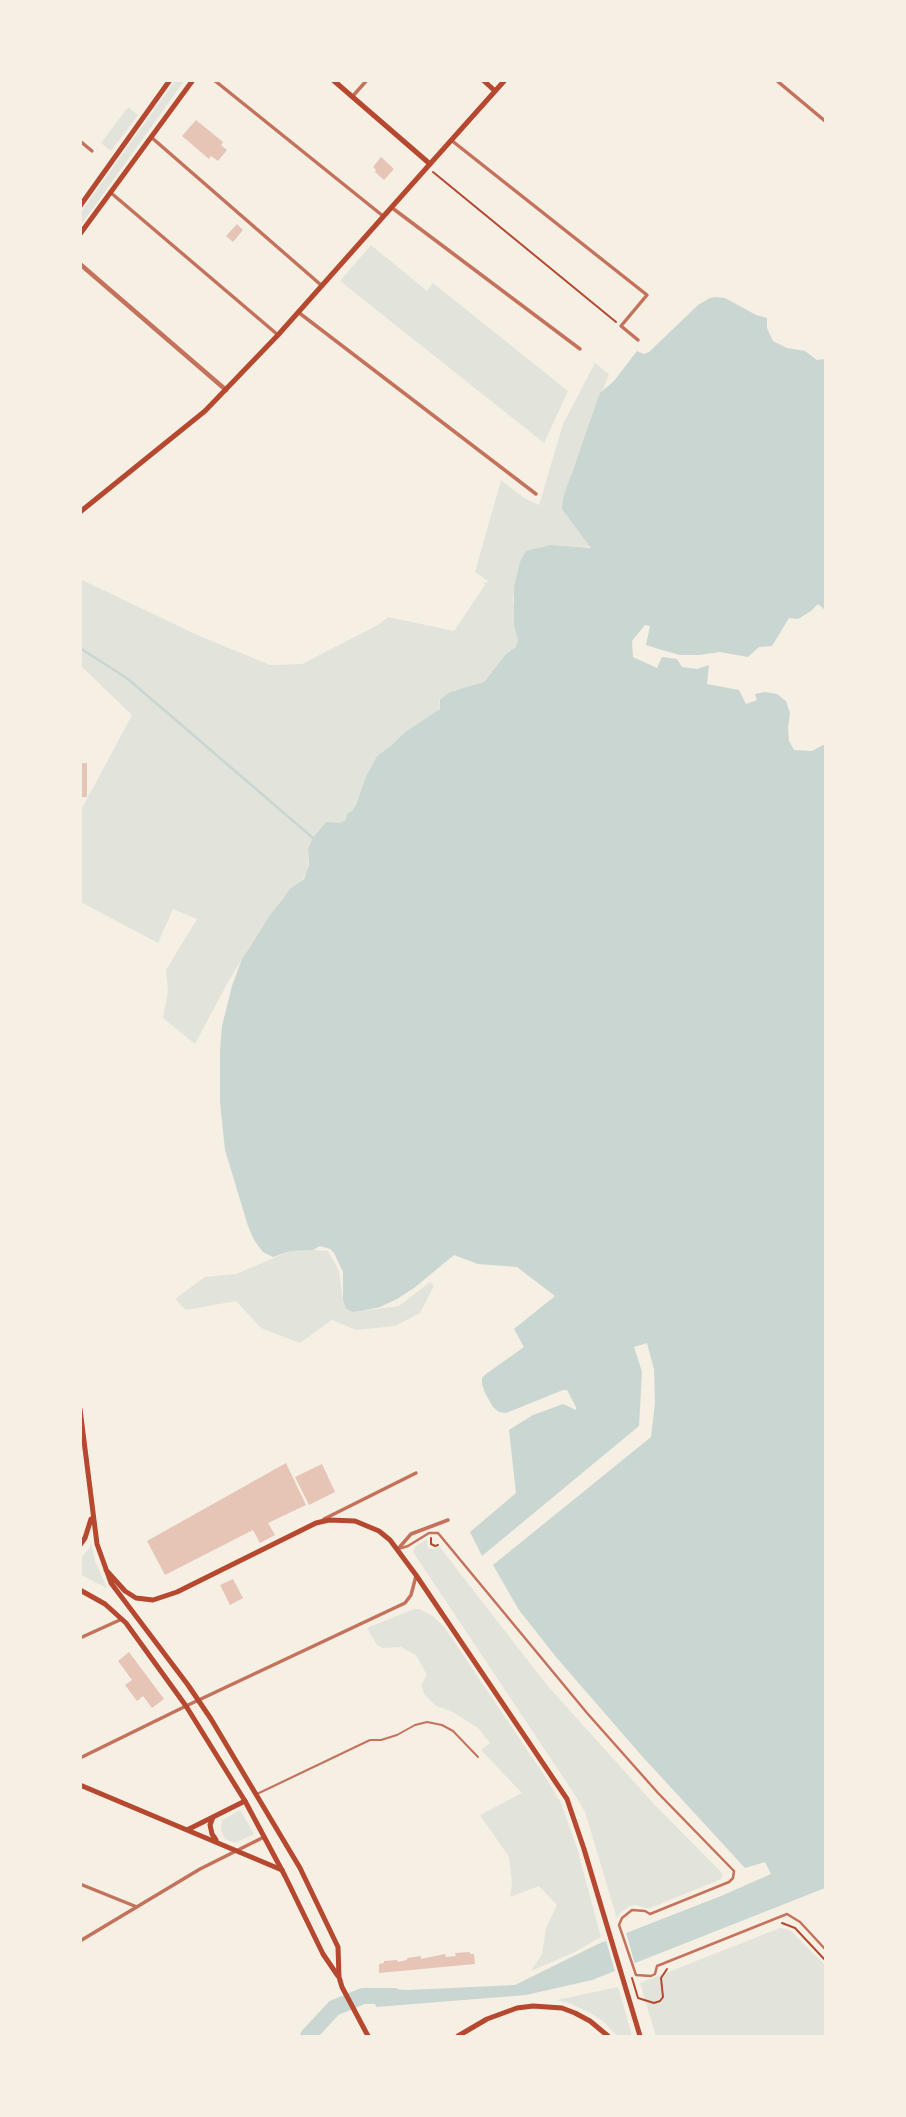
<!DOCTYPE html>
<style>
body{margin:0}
#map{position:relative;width:906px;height:2117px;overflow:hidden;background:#f6efe4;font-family:"Work Sans",sans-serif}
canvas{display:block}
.frame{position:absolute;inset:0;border:82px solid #f6efe4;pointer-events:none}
</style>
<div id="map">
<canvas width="906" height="2117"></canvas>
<div class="frame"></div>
</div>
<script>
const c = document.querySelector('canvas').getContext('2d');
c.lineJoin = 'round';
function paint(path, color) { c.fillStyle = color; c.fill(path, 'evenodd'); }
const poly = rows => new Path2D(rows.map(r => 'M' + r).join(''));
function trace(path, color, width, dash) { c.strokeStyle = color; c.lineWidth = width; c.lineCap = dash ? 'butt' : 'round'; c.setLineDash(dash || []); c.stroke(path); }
const green = poly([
 [175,81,184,81,81,225,81,212],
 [128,107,138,115,111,151,101,143],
 [371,245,427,291,433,283,568,391,544,443,340,281],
 [595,363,609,374,571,474,578,529,592,547,542,546,513,597,518,643,515,648,506,654,484,682,462,689,454,690,439,702,440,707,437,712,377,756,352,811,345,821,308,849,308,870,301,881,282,898,254,939,227,984,195,1044,163,1018,168,991,166,970,197,919,173,909,158,943,81,902,81,810,132,715,81,666,80,579,195,634,270,665,302,664,378,625,388,617,454,631,485,585,483,582,486,583,488,581,475,572,501,480,524,498,539,505,563,424],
 [313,1250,328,1251,339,1271,343,1300,346,1309,353,1312,399,1306,430,1282,434,1286,420,1313,395,1326,356,1330,332,1320,300,1343,261,1328,236,1301,186,1310,175,1299,205,1277,236,1274,290,1251],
 [427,1539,428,1548,436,1549,439,1546,546,1684,653,1803,720,1871,723,1875,721,1879,648,1909,636,1905,630,1906,620,1913,617,1919,585,1812,575,1795,413,1552,416,1546],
 [91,1543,95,1561,107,1588,81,1575,81,1558,89,1549],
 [414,1609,420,1609,434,1617,445,1628,546,1778,561,1803,577,1848,601,1937,575,1952,531,1971,542,1954,546,1928,557,1905,539,1886,510,1897,512,1883,509,1857,480,1815,522,1793,481,1750,490,1743,478,1728,451,1711,436,1706,424,1694,421,1685,427,1675,416,1655,401,1647,383,1648,377,1645,367,1628],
 [240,1810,254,1834,235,1843,225,1839,221,1829,222,1820],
 [780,1928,790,1930,825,1965,825,2034,823,2036,656,2036,640,1983],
 [618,1987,632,2036,617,2036,605,2023,591,2013,571,2004,557,2000]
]);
const water = poly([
 [716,297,725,298,756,315,767,318,767,328,773,341,787,348,805,351,817,360,825,359,825,610,818,604,811,611,798,619,789,618,772,646,759,647,748,657,720,652,699,655,680,655,662,650,646,645,650,626,645,625,632,641,633,657,657,668,662,657,677,659,682,667,697,669,709,665,707,684,739,690,746,704,757,700,755,694,765,692,777,694,786,701,790,713,788,727,789,741,794,750,812,751,825,744,825,1888,592,1980,526,1995,376,2007,372,1988,408,1990,515,1985,598,1944,721,1896,771,1874,765,1862,745,1868,641,1755,556,1657,519,1610,493,1565,651,1437,655,1403,654,1369,647,1343,634,1347,642,1372,639,1426,482,1556,470,1532,516,1493,509,1430,533,1415,555,1407,563,1404,576,1410,576,1407,567,1390,563,1390,506,1413,499,1412,493,1407,485,1393,482,1384,482,1378,486,1374,524,1347,514,1329,555,1296,517,1267,478,1264,454,1255,414,1288,397,1299,380,1307,361,1311,353,1312,346,1309,343,1300,343,1272,334,1253,330,1249,320,1246,313,1250,290,1251,273,1257,263,1252,254,1240,248,1226,225,1150,220,1102,220,1051,222,1026,232,986,242,959,270,915,290,889,304,879,309,865,308,849,313,838,326,822,340,823,346,820,347,814,352,811,356,804,366,777,377,756,392,745,404,733,440,709,440,700,450,692,484,682,506,654,516,647,518,640,514,625,514,587,520,562,526,551,550,545,591,548,562,509,563,498,600,393,614,381,637,351,644,354,649,352,698,305,710,298]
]);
const pier = poly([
 [625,1929,636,1968,616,1975,605,1937]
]);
const stream = poly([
 [80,648,128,679,313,838]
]);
const river = poly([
 [308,2036,334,2008,363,1996,394,1996]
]);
const building = poly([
 [196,120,223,142,221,145,227,150,218,161,211,156,209,159,182,136],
 [381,157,394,169,384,180,375,172,376,170,373,167],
 [237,224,243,230,233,242,226,236],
 [80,763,87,763,87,797,80,797],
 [286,1463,306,1505,268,1523,275,1535,260,1543,253,1530,165,1575,147,1541],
 [322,1464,335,1492,309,1505,295,1477],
 [233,1579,243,1598,230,1605,220,1585],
 [129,1652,164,1699,152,1708,143,1696,137,1701,125,1685,132,1680,118,1661],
 [470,1952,470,1954,474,1954,475,1964,379,1973,379,1964,384,1963,384,1961,397,1960,398,1962,407,1960,407,1958,421,1956,421,1959,445,1954,446,1957,456,1956,455,1953]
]);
const path = poly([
 [433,172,616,322],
 [431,1538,431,1544,435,1546,438,1545],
 [782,1923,795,1928,825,1960],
 [632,1978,638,1998,654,2003,660,2001,663,1997,661,1978,667,1969]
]);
const service = poly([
 [257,1794,370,1740,381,1740,397,1735,415,1725,427,1722,442,1725,453,1731,478,1757]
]);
const pedestrian = poly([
 [398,1549,408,1546,429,1533,438,1533,587,1713,658,1793,734,1871,733,1878,729,1882,650,1914,645,1911,632,1910,622,1918,619,1925,636,1975,651,1976,655,1974,657,1966,787,1914,800,1922,825,1949]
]);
const minor = poly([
 [214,80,383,216],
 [776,80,825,121],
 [352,97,367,80],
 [151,137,321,285],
 [451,140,647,295,621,326,638,340],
 [80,141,92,151],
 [110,192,278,335],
 [391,207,580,349],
 [298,312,536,494],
 [324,1519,416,1473],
 [398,1549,411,1534,448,1520],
 [80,1638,122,1619],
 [80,1758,186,1706,405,1603,411,1595,416,1576],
 [80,1884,137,1907],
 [80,1941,200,1869,264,1837]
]);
const tertiary = poly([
 [80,264,226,390]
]);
const secondary = poly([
 [80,512,205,411,278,335,430,164],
 [80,1785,282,1870],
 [213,1817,210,1825,212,1834,216,1840],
 [187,1830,245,1801]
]);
const primary = poly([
 [333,80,430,164,505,80],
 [483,80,495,91],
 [80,206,170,80],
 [80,234,193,80],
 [80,1409,97,1544,111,1583,188,1685,211,1719,300,1868,338,1947,339,1977,342,1987,368,2036],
 [80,1545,85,1538,91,1519],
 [106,1570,125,1591,136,1598,153,1600,177,1592,316,1523,329,1520,355,1521,379,1531,390,1540,416,1575,567,1799,584,1849,640,2036],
 [80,1590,105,1604,126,1623,186,1706,245,1801,285,1876,323,1954,338,1976],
 [458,2036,487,2019,517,2008,533,2006,562,2008,575,2013,590,2021,608,2036]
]);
paint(green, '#e2e4dc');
paint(water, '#c9d6d2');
paint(pier, '#f6efe4');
trace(stream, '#c9d6d2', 2.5);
trace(river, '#c9d6d2', 16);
paint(building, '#e6c5b7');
trace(path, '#b5482f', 2);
trace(service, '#c5725c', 2);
trace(pedestrian, '#c5725c', 2.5);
trace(minor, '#c5725c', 3.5);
trace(tertiary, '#c5725c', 4.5);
trace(secondary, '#b5482f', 5);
trace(primary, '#b5482f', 5);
</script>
